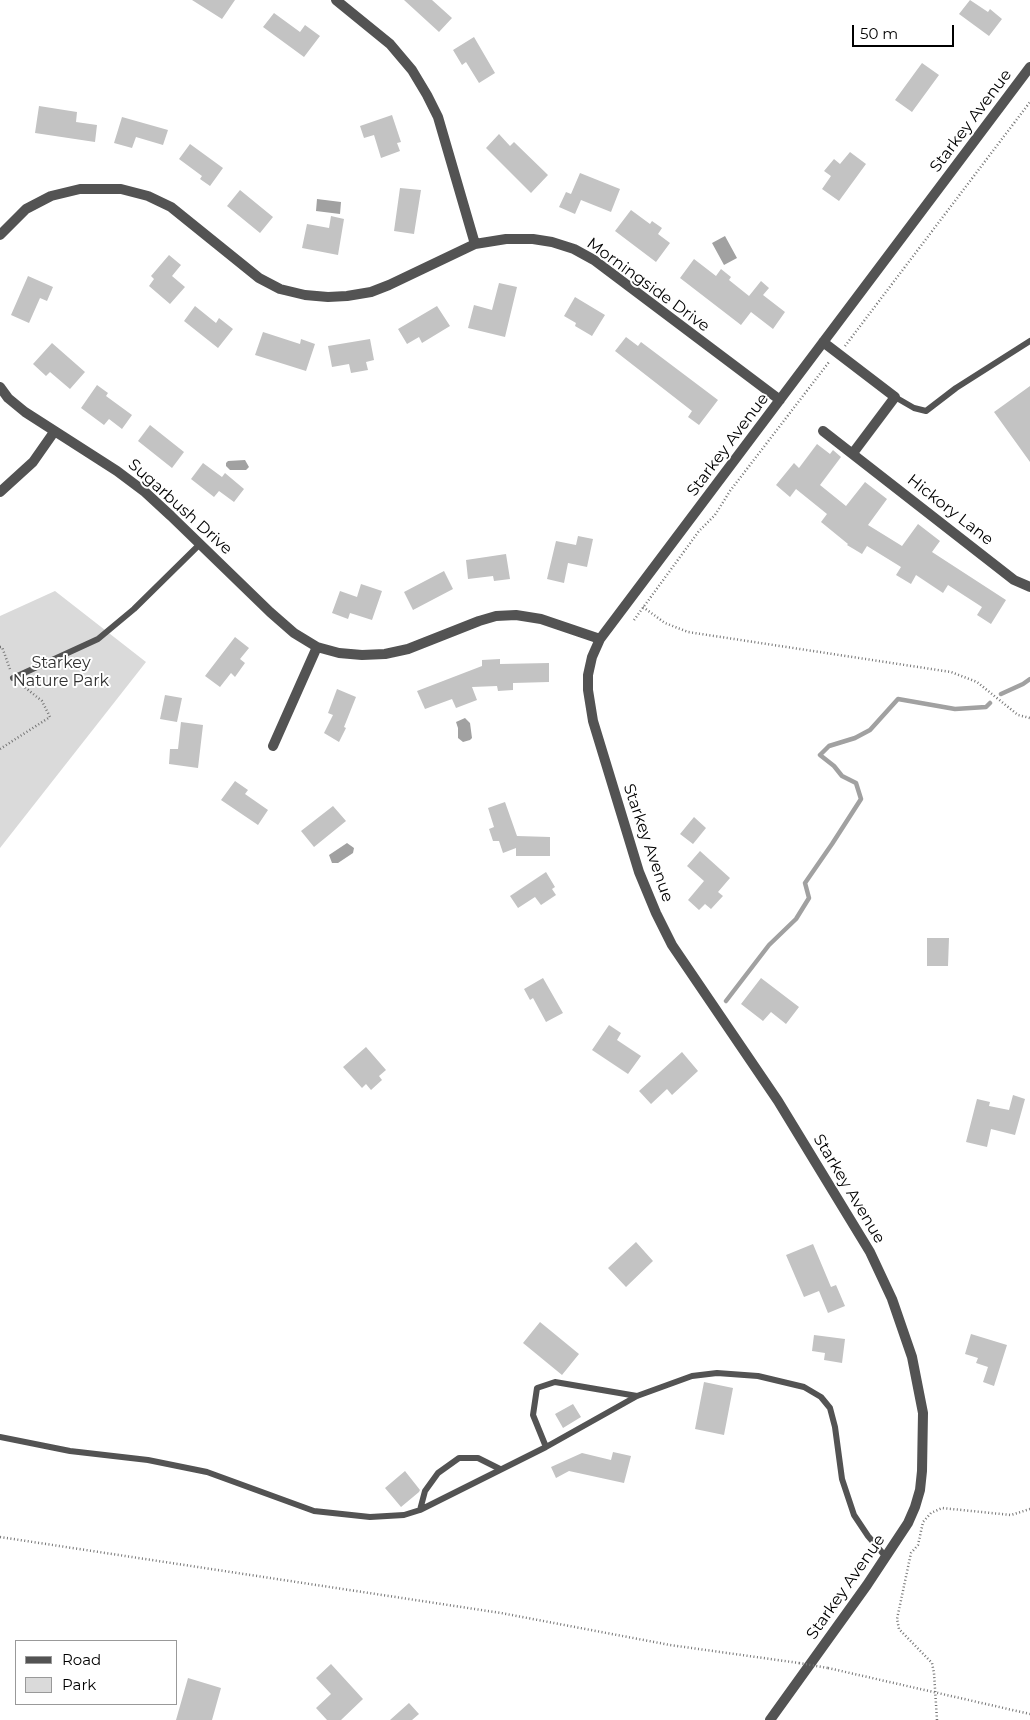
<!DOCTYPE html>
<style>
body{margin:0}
#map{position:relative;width:1030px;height:1720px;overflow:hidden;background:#fff;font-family:Montserrat,sans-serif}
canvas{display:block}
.legend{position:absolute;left:15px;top:1640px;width:162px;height:65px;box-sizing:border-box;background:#fff;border:1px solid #999;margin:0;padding:6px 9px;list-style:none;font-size:15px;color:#000}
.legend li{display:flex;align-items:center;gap:10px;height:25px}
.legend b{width:25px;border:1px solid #999}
.scale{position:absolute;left:852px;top:25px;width:102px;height:22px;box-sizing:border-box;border:2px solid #000;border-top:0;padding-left:6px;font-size:15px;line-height:18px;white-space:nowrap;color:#000;-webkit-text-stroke:4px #fff;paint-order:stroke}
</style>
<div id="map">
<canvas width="1030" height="1720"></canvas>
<ul class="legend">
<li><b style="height:6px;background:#535353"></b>Road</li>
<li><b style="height:14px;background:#dadada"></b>Park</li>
</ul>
<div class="scale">50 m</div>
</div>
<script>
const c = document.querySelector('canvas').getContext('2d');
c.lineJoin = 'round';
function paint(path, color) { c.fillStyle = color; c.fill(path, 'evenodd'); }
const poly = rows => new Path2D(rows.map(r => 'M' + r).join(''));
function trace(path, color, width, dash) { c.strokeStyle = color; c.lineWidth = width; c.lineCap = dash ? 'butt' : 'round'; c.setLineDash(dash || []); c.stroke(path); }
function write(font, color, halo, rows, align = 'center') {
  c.font = font + ' Montserrat,sans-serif'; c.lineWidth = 4; c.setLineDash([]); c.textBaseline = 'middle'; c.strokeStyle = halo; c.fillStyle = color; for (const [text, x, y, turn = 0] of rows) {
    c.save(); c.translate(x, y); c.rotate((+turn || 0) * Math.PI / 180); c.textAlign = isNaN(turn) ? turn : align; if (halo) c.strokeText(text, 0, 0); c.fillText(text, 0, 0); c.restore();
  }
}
const green = poly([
 [55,591,146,662,0,848,0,616]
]);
const water = poly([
 [317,199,341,202,340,214,316,211],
 [725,236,737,258,724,265,712,243],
 [245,460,249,467,246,470,230,470,226,466,226,463,228,461],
 [465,718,470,723,472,738,470,740,463,742,458,738,458,728,456,722],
 [347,843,354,848,353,853,338,863,332,863,329,855]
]);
const stream = poly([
 [1001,694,1023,684,1030,679],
 [726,1001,769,945,796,919,809,898,805,883,832,844,861,799,856,783,842,776,834,766,820,755,829,746,855,738,870,730,898,699,955,709,986,707,990,703]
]);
const building = poly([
 [192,0,235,0,222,19],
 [404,0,432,0,452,18,439,32],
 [970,0,988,12,990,9,1002,19,989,36,959,14],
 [274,13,300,32,305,25,320,36,304,57,263,27],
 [474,37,495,73,479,83,466,62,462,65,453,50],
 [922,63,939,75,912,112,895,100],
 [39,106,77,112,76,122,97,125,95,142,35,133],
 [392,115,401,142,397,143,400,151,381,158,374,135,364,138,360,126],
 [122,117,168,130,163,145,136,137,132,148,114,143],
 [499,134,510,146,514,142,548,175,531,193,486,148],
 [190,144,223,168,210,186,200,179,202,176,179,159],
 [850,152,866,164,839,201,822,189,831,176,824,171,834,159,840,164],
 [580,173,620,189,611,212,581,200,575,214,559,207,566,192,571,194],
 [400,188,421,190,414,234,394,231],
 [240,190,273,217,260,233,227,206],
 [631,210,650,224,652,221,662,228,658,234,670,243,656,262,615,231],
 [331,216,344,219,338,255,302,248,307,224,329,228],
 [169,255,181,265,172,276,185,287,170,304,149,286,154,279,151,276],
 [694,259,716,276,721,269,731,277,729,280,749,296,761,281,769,288,763,295,785,312,773,329,751,312,741,325,680,278],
 [28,276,53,287,47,301,40,298,29,323,11,315],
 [499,283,517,287,505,337,468,328,474,305,492,310],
 [575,297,605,315,592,336,575,326,576,323,564,316],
 [195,306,216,323,219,318,233,329,218,348,184,321],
 [437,306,450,326,422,343,419,337,407,344,398,329],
 [263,332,300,344,301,339,315,344,306,371,255,355],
 [626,337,638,346,641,342,718,400,699,425,688,417,692,411,615,351],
 [370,339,374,360,366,362,368,370,351,373,349,364,332,367,328,346],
 [52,343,85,372,70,389,50,372,46,376,33,364],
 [97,385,108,393,106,396,132,415,122,429,109,419,104,425,81,408],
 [1030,386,1030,462,994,412],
 [150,425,184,452,172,468,138,441],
 [817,444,830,454,833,450,841,457,820,485,846,506,865,482,887,499,868,525,902,546,918,524,940,541,932,552,1006,600,991,624,977,615,982,607,948,585,943,593,916,575,911,584,896,575,901,567,867,546,862,554,847,545,848,544,821,522,827,514,796,489,790,497,776,485,794,463,799,468],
 [203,463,222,477,225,473,244,489,234,502,219,491,214,497,191,479],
 [578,536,593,539,587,567,568,563,564,583,547,579,556,541,576,545],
 [506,554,510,579,494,581,493,576,468,579,466,560],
 [444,571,453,589,413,610,404,592],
 [361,584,382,591,372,620,350,613,348,619,332,613,340,591,357,597],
 [235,637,249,648,240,659,245,663,235,677,231,673,220,687,205,676],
 [500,659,500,664,549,663,549,682,513,683,513,690,498,691,497,686,472,687,477,700,456,708,452,699,425,709,417,691,482,666,482,660],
 [337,689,356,697,344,727,346,728,339,742,324,733,333,715,328,713],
 [165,695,182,698,177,722,160,719],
 [181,722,203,725,198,768,169,764,170,749,178,749],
 [235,781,248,790,245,794,268,810,258,825,221,800],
 [505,802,517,836,550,837,550,856,516,856,516,848,503,853,499,841,493,841,489,829,494,827,488,808],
 [333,806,346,821,314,847,301,831],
 [694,817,706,828,693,844,680,834],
 [700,851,730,878,718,892,723,896,711,909,705,904,699,910,688,900,704,881,687,866],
 [546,872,555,887,552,889,556,895,541,905,535,897,518,908,510,896],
 [927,938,949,938,948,966,927,966],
 [543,978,563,1013,546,1022,533,998,530,1000,524,989],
 [761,978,799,1007,786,1024,771,1012,763,1021,741,1004],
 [609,1025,621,1033,617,1040,641,1056,628,1074,592,1050],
 [366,1047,386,1070,379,1076,382,1080,371,1090,366,1084,362,1088,343,1067],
 [682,1052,698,1071,672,1095,667,1089,651,1104,639,1091],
 [1013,1095,1025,1099,1015,1135,991,1129,987,1147,966,1142,977,1099,990,1102,989,1106,1009,1110],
 [636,1242,653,1261,626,1287,608,1268],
 [813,1244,831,1287,836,1285,845,1306,828,1313,819,1291,804,1297,786,1255],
 [540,1322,579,1354,562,1375,523,1343],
 [971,1334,1007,1345,994,1386,983,1382,988,1367,976,1363,978,1358,965,1354],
 [814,1335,845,1339,842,1363,824,1360,825,1353,812,1351],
 [704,1382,733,1388,724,1435,695,1429],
 [573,1404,581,1417,563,1428,555,1414],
 [613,1452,631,1456,624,1483,569,1471,556,1478,551,1467,582,1453,611,1460],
 [405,1471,420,1490,419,1492,401,1507,385,1488],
 [331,1664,363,1699,341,1720,327,1720,316,1708,331,1694,316,1678],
 [188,1678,221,1688,212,1720,176,1720],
 [409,1703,419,1714,412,1720,390,1720]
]);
const path = poly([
 [845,346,1030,102],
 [643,607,665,623,688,632,951,672,977,682,1018,715,1030,718],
 [634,620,699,531,715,515,730,491,829,362],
 [0,647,2,647,10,669],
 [0,749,50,717,42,701,22,685],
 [0,1537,501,1613,670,1645,799,1663],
 [828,1668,1030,1714],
 [937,1720,934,1673,932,1663,899,1629,897,1619,911,1553,918,1545,923,1522,931,1513,942,1508,1011,1515,1030,1509]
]);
const lane = poly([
 [895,397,914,408,926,411,956,388,1030,341],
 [13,678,98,639,134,609,200,544],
 [0,1437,70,1451,148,1460,207,1472,314,1511,370,1517,404,1515,420,1510,546,1447,637,1396,692,1376,717,1373,758,1376,804,1387,821,1397,830,1408,835,1427,842,1479,854,1515,868,1536,886,1557],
 [546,1447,533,1415,537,1388,555,1382,637,1396],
 [420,1510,425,1491,438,1473,459,1458,478,1458,500,1469]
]);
const street = poly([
 [336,0,390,44,412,70,427,95,438,117,475,244],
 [0,235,26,209,51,196,80,189,121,189,148,196,171,207,259,278,280,289,305,295,328,297,347,296,371,292,389,285,475,244,506,239,533,239,552,242,574,249,594,260,780,400],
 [823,342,895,397,853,453],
 [0,387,8,398,25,412,117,471,145,492,171,516,270,612,294,633,317,647,339,653,362,655,385,654,408,649,479,621,496,616,516,615,541,619,600,639],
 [823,431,1014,580,1030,587],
 [0,492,33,462,54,432],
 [273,746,317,647],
 [770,1720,867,1585,908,1523,915,1507,920,1490,922,1471,923,1413,912,1357,892,1299,870,1252,778,1101,672,945,656,913,639,872,593,721,588,690,588,675,592,657,600,639,1030,67]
]);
const pathBridge = poly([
 [799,1663,828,1668]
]);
const streetNames = [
 ["Starkey Avenue",971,121,-53],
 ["Morningside Drive",648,285,36],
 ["Starkey Avenue",728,445,-53],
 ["Sugarbush Drive",180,507,42],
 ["Hickory Lane",950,510,38],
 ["Starkey Avenue",648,843,71],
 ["Starkey Avenue",849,1189,59],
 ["Starkey Avenue",846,1587,-55]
];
const parkNames = [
 ["Starkey",61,663],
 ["Nature Park",61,681]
];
paint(green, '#dadada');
paint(water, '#a1a1a1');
trace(stream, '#a1a1a1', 4.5);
paint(building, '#c3c3c3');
trace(path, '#757575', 2.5, [1, 2.5]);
trace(lane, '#535353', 6);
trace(street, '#535353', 10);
trace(pathBridge, '#757575', 2.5, [1, 2.5]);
write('16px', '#000', '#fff', streetNames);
write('16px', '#313131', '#fff', parkNames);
</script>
